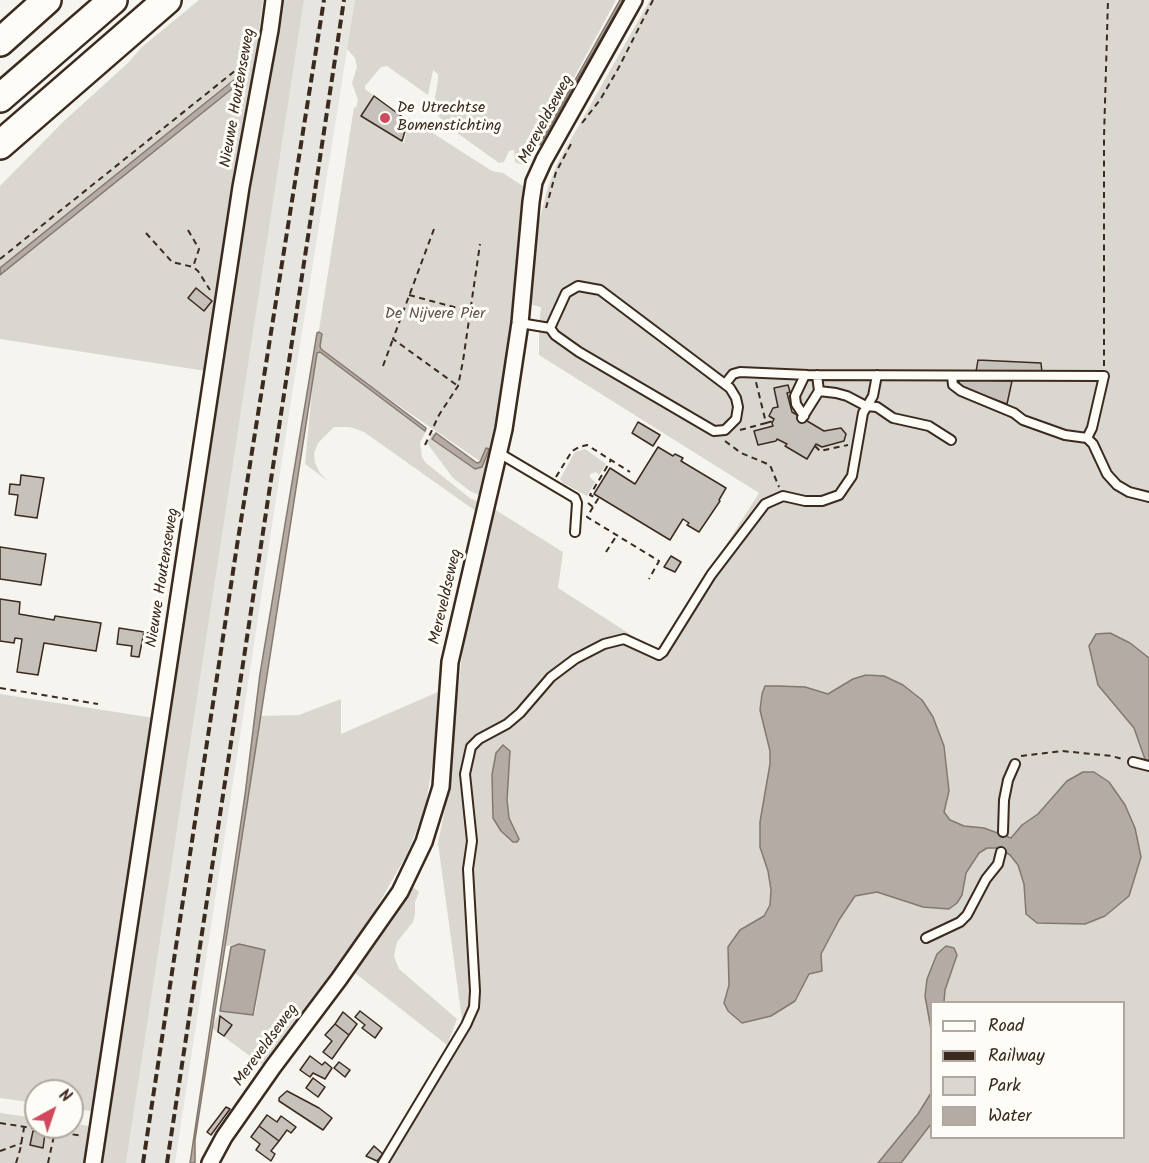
<!DOCTYPE html>
<style>
body{margin:0}
#map{position:relative;width:1149px;height:1163px;overflow:hidden;background:#f5f4ee;font-family:Kalam,sans-serif}
canvas{display:block}
.legend{position:absolute;left:930px;top:1001px;width:195px;height:138px;box-sizing:border-box;background:#fdfcf7;border:2px solid #afa8a0;margin:0;padding:8px 10px;list-style:none;font-size:18px;color:#3b2a1e}
.legend li{display:flex;align-items:center;gap:12px;height:30px}
.legend b{width:30px;border:2px solid #afa8a0}
.north{position:absolute;left:24px;top:1079px;width:60px;height:60px;box-sizing:border-box;background:#fdfcf7;border:2px solid #afa8a0;border-radius:50%;rotate:40deg;font-size:16px;font-weight:700;line-height:24px;text-align:center;color:#3b2a1e}
.north::after{content:'';display:block;margin:auto;width:21px;height:27px;background:#d1495b;clip-path:polygon(50% 0,100% 100%,50% 72%,0 100%)}
</style>
<div id="map">
<canvas width="1149" height="1163"></canvas>
<ul class="legend">
<li><b style="height:8px;background:#fdfcf7"></b>Road</li>
<li><b style="height:8px;background:#3b2a1e"></b>Railway</li>
<li><b style="height:16px;background:#dad6d0"></b>Park</li>
<li><b style="height:16px;background:#b4aca4"></b>Water</li>
</ul>
<div class="north">N</div>
</div>
<script>
const c = document.querySelector('canvas').getContext('2d');
c.lineJoin = 'round';
function paint(path, color) { c.fillStyle = color; c.fill(path, 'evenodd'); }
const poly = rows => new Path2D(rows.map(r => 'M' + r).join(''));
function trace(path, color, width, dash) { c.strokeStyle = color; c.lineWidth = width; c.lineCap = dash ? 'butt' : 'round'; c.setLineDash(dash || []); c.stroke(path); }
function write(font, color, halo, rows, align = 'center') {
  c.font = font + ' Kalam,sans-serif'; c.lineWidth = 6; c.setLineDash([]); c.textBaseline = 'middle'; c.strokeStyle = halo; c.fillStyle = color; for (const [text, x, y, turn = 0] of rows) {
    c.save(); c.translate(x, y); c.rotate((+turn || 0) * Math.PI / 180); c.textAlign = isNaN(turn) ? turn : align; if (halo) c.strokeText(text, 0, 0); c.fillText(text, 0, 0); c.restore();
  }
}
const built = poly([
 [304,0,355,0,291,401,175,1163,126,1163]
]);
const green = poly([
 [199,0,263,0,252,89,228,222,206,371,0,339,0,275,242,81,241,75,236,77,0,268,0,186,64,121,128,63,142,47],
 [281,0,304,0,126,1163,98,1163,215,395,219,388,225,353,222,345,267,72,278,30],
 [355,0,616,0,526,166,515,162,514,150,509,151,504,162,499,163,446,125,436,113,434,104,438,80,438,74,433,70,428,95,387,66,381,67,365,86,365,89,373,95,363,113,404,143,409,118,492,171,503,173,526,188,504,412,484,494,479,495,470,491,453,478,427,443,433,433,435,435,432,439,475,469,481,468,484,464,332,360,424,430,426,428,427,429,420,443,422,457,426,463,471,499,480,502,477,512,364,432,350,427,334,427,318,443,314,453,315,463,320,473,328,481,305,464,316,349,354,107,356,108,358,100,352,83,357,67,355,58,347,49],
 [650,0,1149,0,1149,1163,376,1163,463,1027,438,843,450,784,447,786,463,648,494,509,563,552,558,588,658,652,759,493,539,355,539,326,541,307,529,304,538,225,548,187,557,164],
 [932,1002,1124,1002,1124,1138,932,1138],
 [585,449,606,464,599,475,596,472,590,474,590,477,595,482,587,496,563,483,560,479,575,452],
 [438,692,433,761,425,809,407,854,369,921,235,1107,233,1106,262,1065,212,1028,220,1011,245,1015,255,1013,265,951,239,944,226,946,259,716,299,715,341,699,341,734],
 [0,694,154,718,96,1112,72,1108,72,1091,36,1091,36,1103,0,1098],
 [412,886,419,892,415,902,415,914,413,922,397,942,394,956,399,969,457,1019,447,1045,355,973,391,922],
 [0,1113,36,1118,36,1127,72,1127,72,1123,94,1127,89,1163,0,1163]
]);
const water = poly([
 [620,0,623,0,540,145,542,139,620,0],
 [240,75,244,78,242,81,0,275,0,268,240,75],
 [319,332,322,334,320,346,321,349,426,428,425,431,320,352,317,353,195,1140,195,1163,190,1163,245,795,260,674,317,333,319,332],
 [436,433,477,463,480,462,486,448,489,449,482,467,475,469,432,439,436,433],
 [1110,633,1130,643,1149,658,1149,761,1146,762,1134,728,1098,685,1089,646,1096,634,1110,633],
 [866,675,884,676,903,685,922,700,933,717,944,746,949,791,944,812,950,820,964,826,984,828,1011,838,1022,825,1038,814,1067,781,1083,772,1094,772,1109,782,1125,805,1135,828,1141,857,1129,896,1105,916,1085,924,1037,923,1026,914,1024,884,1018,865,1010,855,999,848,987,848,979,853,966,873,962,895,957,903,949,909,923,907,877,892,855,896,839,920,821,954,822,971,809,974,795,1001,771,1016,742,1023,728,1011,724,1003,729,985,728,947,740,930,764,916,770,905,771,890,768,871,760,847,760,822,770,764,770,751,760,710,762,694,765,686,778,686,805,687,828,694,853,679,866,675],
 [503,745,510,751,507,800,509,818,519,839,517,842,513,842,501,831,493,818,492,775,496,753,503,745],
 [239,944,265,950,253,1015,220,1011,231,947,239,944],
 [946,946,954,948,957,955,945,990,944,1002,932,1002,931,1029,925,996,927,979,937,954,946,946],
 [931,1093,931,1124,901,1163,878,1163,918,1114,931,1093]
]);
const building = poly([
 [374,96,408,121,402,141,361,116,374,96],
 [196,288,212,301,204,311,188,298,196,288],
 [978,360,1041,363,1042,373,976,372,978,360],
 [962,379,1012,381,1007,404,960,387,959,381,962,379],
 [788,385,790,392,787,393,792,412,824,431,841,428,846,434,844,441,822,447,816,444,807,459,785,446,787,444,777,439,776,441,758,445,754,431,773,426,772,423,774,419,769,416,773,408,778,407,774,388,788,385],
 [638,422,660,435,653,446,632,433,638,422],
 [658,447,673,456,675,454,683,458,681,461,726,488,719,500,720,501,699,532,687,525,689,523,683,519,670,540,594,494,610,468,635,484,658,447],
 [21,475,44,478,37,518,15,515,18,495,9,494,10,484,20,485,21,475],
 [0,547,46,554,41,585,0,579,0,547],
 [671,556,681,562,675,572,664,567,671,556],
 [0,599,20,602,19,614,54,620,55,616,101,623,96,651,44,643,38,675,17,672,22,639,15,638,14,643,0,641,0,599],
 [119,628,144,632,139,657,131,656,132,646,117,644,119,628],
 [360,1011,382,1028,375,1038,362,1028,365,1025,355,1017,360,1011],
 [343,1012,357,1024,349,1035,335,1024,343,1012],
 [220,1016,232,1025,224,1036,218,1032,220,1016],
 [335,1024,349,1035,332,1059,323,1052,332,1041,325,1035,335,1024],
 [310,1056,322,1065,325,1062,332,1068,325,1079,313,1073,310,1077,300,1070,310,1056],
 [339,1062,350,1070,345,1077,334,1068,339,1062],
 [313,1078,325,1087,318,1097,306,1088,313,1078],
 [287,1091,319,1108,332,1118,323,1130,279,1101,279,1098,287,1091],
 [226,1107,230,1109,211,1135,207,1132,226,1107],
 [267,1115,277,1122,281,1116,296,1127,291,1133,287,1130,279,1141,259,1126,267,1115],
 [259,1126,279,1141,271,1151,275,1154,271,1161,256,1150,260,1144,251,1137,259,1126],
 [33,1131,45,1133,43,1148,30,1145,33,1131],
 [374,1146,383,1154,377,1161,366,1156,374,1146]
]);
const path = poly([
 [582,123,600,100,618,69,653,0],
 [546,208,556,172,571,144],
 [434,229,393,339,458,386],
 [188,230,199,249,193,267],
 [146,233,172,262,193,267,198,271,210,290],
 [0,259,236,70,249,63],
 [409,295,469,311],
 [383,366,393,339],
 [1104,366,1104,137,1108,0],
 [766,423,773,421],
 [740,430,766,423,756,382],
 [725,441,741,453,770,465,779,487],
 [425,445,439,415,458,386,463,361,480,244],
 [815,446,820,451,848,445],
 [556,477,572,451,579,447,587,445,630,472],
 [588,503,593,507,598,499,590,495,611,460],
 [593,507,587,517,659,561,649,579],
 [606,552,617,535],
 [0,688,98,704],
 [1021,756,1062,751,1112,756,1122,759],
 [0,1123,83,1136],
 [0,1151,22,1143],
 [16,1163,20,1150,24,1128],
 [48,1163,55,1131]
]);
const service = poly([
 [520,323,550,328,555,335,579,352,714,431,725,430,736,419,738,407,736,398,730,388,600,290,578,286,566,293,550,328],
 [952,376,953,385,961,391,1014,413,1023,420,1065,435,1087,438,1093,444,1107,474,1117,485,1129,492,1149,497],
 [725,384,733,374,740,372,808,375,1104,376,1092,428,1087,438],
 [819,391,836,393,847,396,866,406,877,407,893,418,929,426,951,440],
 [804,416,796,404,795,396,805,375],
 [802,418,819,391,817,375],
 [499,453,575,498,577,503,575,532],
 [1133,762,1149,766],
 [1003,832,1004,800,1008,780,1015,764],
 [926,938,960,922,967,915,986,879,998,864,1001,852],
 [383,1163,466,1025,474,1007,475,991,468,869,472,841,465,774,471,747,479,739,507,724,520,713,551,677,575,659,604,644,624,639,659,655,663,652,711,575,765,504,783,496,805,501,822,501,839,495,852,476,863,413,873,396,877,375]
]);
const minor = poly([
 [93,1163,241,187,270,30,274,0],
 [210,1163,224,1137,273,1067,339,979,400,892,424,842,441,787,450,662,504,429,520,323,531,202,534,182,544,160,634,0]
]);
const motorway = poly([
 [0,42,47,0],
 [0,98,113,0],
 [0,145,167,0]
]);
const rail = poly([
 [143,1163,236,552,324,0],
 [167,1163,344,0]
]);
const markers = [
 [385,118,6,"#d1495b"]
];
const streetNames = [
 ["Nieuwe Houtenseweg",239,98,-80],
 ["Mereveldseweg",547,120,-62],
 ["Nieuwe Houtenseweg",164,578,-81],
 ["Mereveldseweg",447,597,-77],
 ["Mereveldseweg",267,1046,-54]
];
const poiNames = [
 ["De Utrechtse",397,109],
 ["Bomenstichting",397,127]
];
const parkNames = [
 ["De Nijvere Pier",435,315]
];
paint(built, '#e7e5df');
paint(green, '#dad6d0');
paint(water, '#b4aca4');
trace(water, '#84786e', 1.5);
paint(building, '#c7c1bb');
trace(building, '#3b2a1e', 1.5);
trace(service, '#3b2a1e', 12);
trace(minor, '#3b2a1e', 20);
trace(motorway, '#3b2a1e', 32);
trace(path, '#3b2a1e', 2, [6, 4.5]);
trace(service, '#fdfcf7', 8);
trace(minor, '#fdfcf7', 15);
trace(motorway, '#fdfcf7', 27);
trace(rail, '#3b2a1e', 4, [9, 4.5]);
for (const [x, y, r, color] of markers) { const dot = new Path2D(); dot.arc(x, y, r, 0, 2 * Math.PI); c.fillStyle = color; c.fill(dot); trace(dot, '#fdfcf7', 2); }
write('16px', '#3b2a1e', '#fdfcf7', streetNames);
write('16px', '#3b2a1e', '#fdfcf7', poiNames, 'left');
write('16px', '#63554a', '#fdfcf7', parkNames);
</script>
